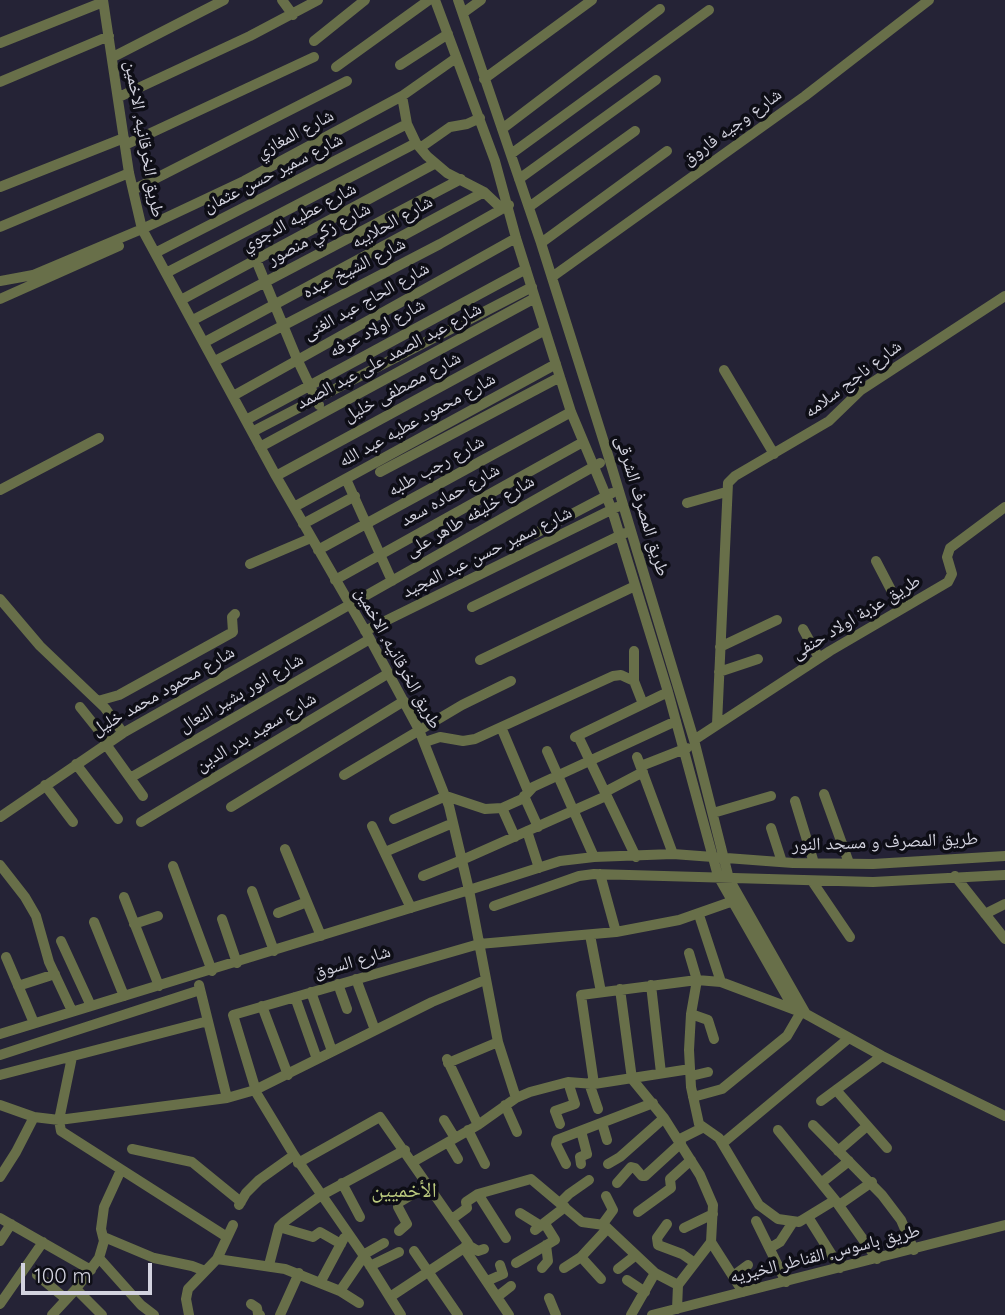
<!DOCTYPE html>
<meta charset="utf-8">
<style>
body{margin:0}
#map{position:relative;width:1005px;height:1315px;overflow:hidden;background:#252336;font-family:Quicksand,sans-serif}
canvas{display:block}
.scale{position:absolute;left:21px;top:1263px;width:131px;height:32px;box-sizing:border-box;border:4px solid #d3d3df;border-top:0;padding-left:9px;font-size:21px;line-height:24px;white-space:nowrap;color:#d3d3df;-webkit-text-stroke:5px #0e0e16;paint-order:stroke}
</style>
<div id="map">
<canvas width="1005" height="1315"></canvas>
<div class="scale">100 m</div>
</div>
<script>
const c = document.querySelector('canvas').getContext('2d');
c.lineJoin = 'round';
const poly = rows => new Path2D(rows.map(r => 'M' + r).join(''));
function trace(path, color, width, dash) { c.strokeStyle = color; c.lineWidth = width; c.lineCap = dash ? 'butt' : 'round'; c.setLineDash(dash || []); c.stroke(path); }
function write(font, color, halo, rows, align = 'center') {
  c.font = font + ' Quicksand,"Noto Naskh Arabic",sans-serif'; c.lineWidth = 7; c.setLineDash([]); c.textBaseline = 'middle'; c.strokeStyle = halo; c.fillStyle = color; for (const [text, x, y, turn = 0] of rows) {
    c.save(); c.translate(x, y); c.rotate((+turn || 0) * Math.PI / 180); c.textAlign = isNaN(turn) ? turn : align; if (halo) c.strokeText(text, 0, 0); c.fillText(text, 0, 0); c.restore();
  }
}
const minor = poly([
 [282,0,293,15],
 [435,0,495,161,516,238,571,412,612,510,668,692,718,876,794,1009],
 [458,0,541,243,609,458,694,740,729,879,806,1014],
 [463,13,481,0],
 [314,41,365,0],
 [0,43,103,2],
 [113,57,224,0],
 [400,65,448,34],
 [336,67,429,0],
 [484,79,592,0],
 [0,82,109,36],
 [402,96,407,124,416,143,427,156,447,173,484,192,502,209],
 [119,97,250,36,318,0],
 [502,129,660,9],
 [125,145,314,57],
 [420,148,450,127,467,124,480,118],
 [511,154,709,10],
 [519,179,656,80],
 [0,187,124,138],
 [133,190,347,81],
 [529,207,635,131],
 [0,227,129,173],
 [541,243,667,151],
 [155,253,407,124],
 [256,260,297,359,319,405],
 [166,273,416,143],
 [552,277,805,96,929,0],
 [0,281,33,275,142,229,244,181,402,96,456,58],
 [0,299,119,246],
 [181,300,434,164],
 [193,320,461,179],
 [205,342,484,192],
 [215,361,440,244,509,205],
 [724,370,774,454],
 [233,396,516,238],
 [246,420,526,269],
 [252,432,532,287],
 [260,447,535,298],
 [380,472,560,377],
 [276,476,545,330],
 [346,479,392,581],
 [0,490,99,438],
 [687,503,726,492],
 [294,507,556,364],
 [303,524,355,496],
 [534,534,612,493],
 [318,550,571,412],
 [876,561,901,609],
 [250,564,311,538],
 [335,580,583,442],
 [0,599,40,646,105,708,123,733],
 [472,607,625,533],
 [803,629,819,658],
 [365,631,617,507],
 [720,647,777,620],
 [634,651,634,681,643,704],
 [480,660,635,586],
 [719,672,758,659],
 [98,701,119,695,233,632,232,617,235,614],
 [80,707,108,742],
 [717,724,728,483,735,476,829,421,861,390,1005,296],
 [501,727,528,791],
 [578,736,636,857],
 [575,737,668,692],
 [694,740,830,651,948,582,952,574,947,557,950,548,1005,507],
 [425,742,440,737,463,741,475,739,613,676,621,675,634,681],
 [105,743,143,796],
 [547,751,594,857],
 [637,757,673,854],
 [76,764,118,819],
 [641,766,687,748],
 [344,775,462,705,511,681],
 [130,778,370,639],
 [45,785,73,822],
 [605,792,643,772],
 [824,794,849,863],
 [524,796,538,827],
 [795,801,814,863],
 [231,807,404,701],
 [502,808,515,837],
 [713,813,771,796],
 [0,817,123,733,600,463],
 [394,819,446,796,485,809,502,808,522,799,533,787,676,721],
 [141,822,389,673],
 [372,826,411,908],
 [771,828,782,862],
 [527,831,539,868],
 [285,849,321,936],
 [385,852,453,823],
 [0,865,25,897,36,916,49,962,72,1011],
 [173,866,212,971],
 [600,874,616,932],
 [423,876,462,860,606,796],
 [955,876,1005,939],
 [812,881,850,937],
 [252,891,274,951],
 [124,897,159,986],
 [494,906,579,876,594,874,873,882,1005,875],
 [278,913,307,902],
 [985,914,1005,904],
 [699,915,721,982],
 [222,919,237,963],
 [94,922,124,996],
 [134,924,158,916],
 [590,935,601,992],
 [61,941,91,1006],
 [689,953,697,980,691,1014,689,1050,691,1087,699,1124,719,1138,759,1205,778,1219,799,1222,835,1200],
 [6,957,34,1023],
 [356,979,375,1030],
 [338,984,347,1009],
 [199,985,227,1098],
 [651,985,661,1073],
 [18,986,55,974],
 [620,989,632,1079,664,1118,700,1175,713,1205,711,1242,743,1292],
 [311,992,332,1051],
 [295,997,317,1059],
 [262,1006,288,1075],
 [691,1014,708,1020,714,1039],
 [0,1034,469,890,449,806,419,730,370,639,276,476,142,229,129,173,103,0],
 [0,1055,200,990],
 [72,1057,59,1120,61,1131,227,1237],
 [447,1059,478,1125],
 [448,1063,498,1042],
 [0,1075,208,1021],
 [691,1076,708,1072],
 [589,1083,598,1109],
 [594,1084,581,995,697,980,721,982,806,1014,882,1056,1005,1116],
 [836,1090,887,1148],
 [693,1097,722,1089,787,1036,801,1012],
 [516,1098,498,1042,469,890,560,861,594,857,673,854,793,863,873,864,1005,856],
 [821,1101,882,1056],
 [0,1105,34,1117,59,1120,227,1098,255,1090,432,1002,485,980],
 [505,1105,517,1132],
 [444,1120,455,1138],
 [602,1123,607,1140],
 [560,1124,555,1111,575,1104,568,1082],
 [813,1125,882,1195,901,1220,914,1250],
 [468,1130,485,1164],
 [778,1130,835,1200,877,1259],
 [678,1140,702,1128],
 [448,1142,458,1159],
 [723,1143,849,1038],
 [132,1149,192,1162,241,1202],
 [838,1151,867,1126],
 [413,1162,478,1125,516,1098,530,1092,568,1082,594,1084,690,1069],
 [298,1163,380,1117,468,1243,464,1248,390,1297],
 [566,1164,556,1144,557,1140,653,1103],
 [581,1164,580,1157,587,1154,581,1131],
 [608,1164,620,1157,664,1118],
 [0,1177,16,1152,34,1117],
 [342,1183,360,1217],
 [617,1183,631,1167,635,1168,642,1176,645,1176,681,1143],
 [821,1183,849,1161],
 [478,1194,506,1238],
 [560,1203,569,1194,589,1180],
 [239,1205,246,1193,259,1180,294,1155],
 [839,1205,872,1182],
 [638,1212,671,1188,670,1179,691,1160],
 [520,1213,541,1226],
 [808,1217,840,1268],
 [0,1218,91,1270],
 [452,1219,467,1208,466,1202,478,1194,531,1179,582,1222,604,1225,655,1273,678,1285],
 [756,1221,786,1282],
 [667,1224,657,1238,658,1245,682,1254,695,1263],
 [602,1225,613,1210,606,1196],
 [279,1227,313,1237,320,1232,341,1244],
 [684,1228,713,1214],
 [535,1230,565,1207],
 [399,1231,407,1224,398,1207,398,1203,428,1185],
 [104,1237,154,1258,192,1266,205,1271],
 [0,1241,11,1224],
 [468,1245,478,1251,484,1249],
 [464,1248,509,1315],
 [770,1248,780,1242,793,1222],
 [414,1251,458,1315],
 [363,1255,384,1243],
 [581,1257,601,1279],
 [99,1258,141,1305,154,1315],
 [217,1259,285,1269,340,1291,359,1303],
 [516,1263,555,1240,545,1224],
 [269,1265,279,1227,284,1222,320,1196,405,1150],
 [370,1266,399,1252],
 [542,1268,548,1261,546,1245],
 [564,1268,581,1257,607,1229],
 [618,1269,636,1255],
 [37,1275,66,1299],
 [733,1276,748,1265],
 [627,1280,645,1292],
 [487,1281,503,1274,500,1265],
 [320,1283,344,1238],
 [76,1289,102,1315],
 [340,1291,364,1256],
 [497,1297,511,1286],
 [549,1298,556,1315],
 [0,1304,43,1242],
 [251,1304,257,1308,258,1314,260,1315],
 [677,1309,678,1285,711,1242],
 [52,1315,76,1289,99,1258,104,1241,101,1229,104,1207,121,1170],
 [189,1315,186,1299,188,1289,217,1259,233,1225],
 [280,1315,299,1273],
 [401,1315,364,1256,294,1155,257,1094,233,1015,479,944,616,932,679,920,736,900],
 [631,1315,655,1273],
 [652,1315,1005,1225]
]);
const streetNames = [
 ["شارع وجيه فاروق",732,127,-36],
 ["شارع المغازي",295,134,-28],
 ["طريق الخرقانيه, الاخمين",144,139,80],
 ["شارع سمير حسن عثمان",273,173,-27],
 ["شارع عطيه الدجوي",299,217,-28],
 ["شارع الحلايبه",392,222,-29],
 ["شارع زكي منصور",319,234,-28],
 ["شارع الشيخ عبده",354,268,-27],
 ["شارع الحاج عبد الغنى",366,301,-29],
 ["شارع اولاد عرفه",377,328,-28],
 ["شارع عبد الصمد على عبد الصمد",389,356,-28],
 ["شارع ناجح سلامه",853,379,-37],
 ["شارع مصطفى خليل",402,387,-28],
 ["شارع محمود عطيه عبد الله",417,420,-29],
 ["شارع رجب طلبه",436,466,-29],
 ["شارع حماده سعد",450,495,-29],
 ["طريق المصرف الشرقى",642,506,73],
 ["شارع خليفه طاهر على",470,516,-30],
 ["شارع سمير حسن عبد المجيد",487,552,-26],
 ["طريق عزبة اولاد حنفى",856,617,-31],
 ["طريق الخرقانيه, الاخمين",398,658,61],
 ["شارع محمود محمد خليل",163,691,-30],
 ["شارع انور بشير النعال",241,693,-30],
 ["شارع سعيد بدر الدين",256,732,-31],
 ["طريق المصرف و مسجد النور",885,842,-2],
 ["شارع السوق",352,962,-16],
 ["طريق باسوس, القناطر الخيريه",825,1254,-14]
];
const quarterNames = [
 ["الأخميين",404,1191]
];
trace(minor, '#686f49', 10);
write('18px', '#d3d3df', '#0e0e16', streetNames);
write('21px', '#bbca7e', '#0e0e16', quarterNames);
</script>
